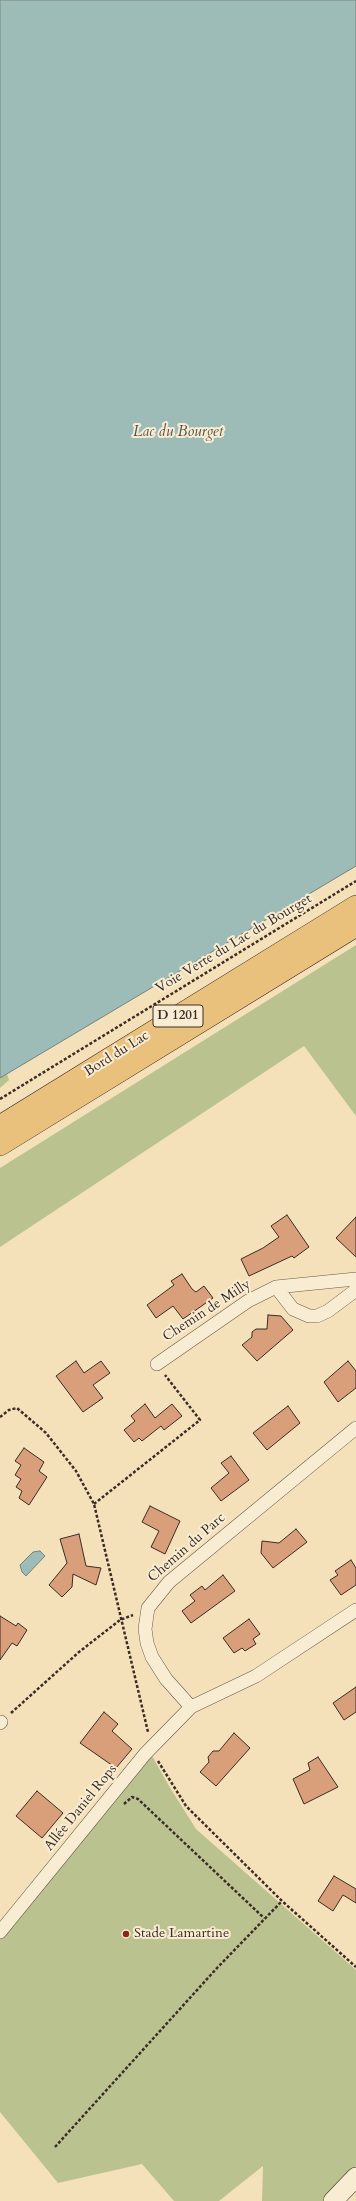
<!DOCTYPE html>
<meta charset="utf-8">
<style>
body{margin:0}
canvas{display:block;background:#f4e1ba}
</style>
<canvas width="356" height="2201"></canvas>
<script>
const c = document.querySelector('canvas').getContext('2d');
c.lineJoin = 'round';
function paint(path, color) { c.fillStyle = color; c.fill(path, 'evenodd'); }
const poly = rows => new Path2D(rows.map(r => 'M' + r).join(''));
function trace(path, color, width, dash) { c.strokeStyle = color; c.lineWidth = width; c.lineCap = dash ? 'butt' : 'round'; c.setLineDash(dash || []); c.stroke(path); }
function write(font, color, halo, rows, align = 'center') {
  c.font = font + ' Cardo,serif'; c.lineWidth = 4; c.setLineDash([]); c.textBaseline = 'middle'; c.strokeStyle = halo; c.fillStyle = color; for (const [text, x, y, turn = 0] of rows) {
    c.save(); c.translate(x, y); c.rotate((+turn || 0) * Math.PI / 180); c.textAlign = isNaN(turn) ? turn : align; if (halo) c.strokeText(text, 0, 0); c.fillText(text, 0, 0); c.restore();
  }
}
const green = poly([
 [356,945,356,1116,304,1046,0,1247,0,1168],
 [0,1053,9,1080,0,1088],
 [151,1754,169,1786,196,1829,356,1970,356,2166,324,2201,262,2201,263,2166,219,2201,174,2201,142,2164,58,2183,0,2112,0,1939]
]);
const water = poly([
 [0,0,356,0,356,866,0,1078,0,0],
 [40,1551,45,1556,26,1576,22,1572,20,1565,33,1552,40,1551]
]);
const building = poly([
 [287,1215,309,1247,294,1258,292,1256,249,1276,241,1259,263,1248,279,1237,271,1226,287,1215],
 [356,1217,356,1257,336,1238,356,1217],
 [182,1274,192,1289,196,1292,204,1286,213,1298,183,1319,173,1306,156,1318,147,1305,174,1285,171,1281,182,1274],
 [268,1315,281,1316,293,1330,257,1361,242,1345,252,1337,252,1332,256,1329,267,1329,268,1315],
 [76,1361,84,1373,101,1361,110,1373,93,1385,103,1398,83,1412,56,1376,76,1361],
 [348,1361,356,1371,356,1388,338,1402,324,1382,348,1361],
 [145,1404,155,1418,172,1404,182,1416,164,1430,161,1426,142,1441,139,1438,134,1442,124,1430,135,1421,131,1416,145,1404],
 [288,1406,300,1423,267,1450,253,1433,288,1406],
 [24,1448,44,1462,39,1471,47,1477,29,1505,19,1498,22,1491,16,1487,21,1479,15,1475,21,1465,15,1461,24,1448],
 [231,1456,249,1480,221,1501,211,1488,229,1473,221,1463,231,1456],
 [150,1506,180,1521,165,1554,151,1547,159,1531,142,1522,150,1506],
 [296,1529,307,1542,273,1568,261,1553,262,1541,279,1543,296,1529],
 [79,1534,86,1566,101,1568,96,1585,73,1574,72,1587,62,1597,49,1585,67,1563,60,1539,79,1534],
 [351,1560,356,1568,356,1585,341,1595,330,1580,338,1575,335,1571,351,1560],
 [223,1575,235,1591,191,1623,182,1611,195,1601,190,1595,202,1586,205,1590,223,1575],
 [0,1616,16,1626,18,1623,27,1630,17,1646,12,1643,0,1660,0,1616],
 [249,1619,260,1634,253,1639,256,1644,245,1651,242,1648,234,1653,223,1638,249,1619],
 [356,1687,356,1712,344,1720,333,1703,356,1687],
 [104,1712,118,1724,112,1731,132,1749,116,1768,80,1743,104,1712],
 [234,1733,250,1748,216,1786,200,1772,209,1762,208,1757,213,1751,219,1751,234,1733],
 [318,1757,338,1787,304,1804,293,1779,310,1770,308,1763,318,1757],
 [37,1791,63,1813,42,1838,16,1816,37,1791],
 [334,1876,356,1889,356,1903,343,1895,333,1911,318,1901,334,1876]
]);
const path = poly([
 [0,1099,356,881],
 [0,1417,9,1410,17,1408,46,1433,76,1471,94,1504,148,1732],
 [94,1504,200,1420,165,1375],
 [11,1713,79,1652,120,1620,133,1615],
 [158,1761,186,1806,282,1901,356,1967],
 [124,1804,132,1797,138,1799,264,1918],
 [55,2147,217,1968,282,1901]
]);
const street = poly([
 [276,1287,293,1309,309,1316,317,1316,328,1311,356,1290],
 [157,1364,248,1301,276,1287,356,1279],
 [356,1428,169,1582,148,1608,145,1629,147,1643,152,1657,166,1679,191,1707,256,1676,356,1610],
 [0,1723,1,1722],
 [0,1932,145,1754,191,1707]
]);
const secondary = poly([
 [333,2201,356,2177]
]);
const primary = poly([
 [0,1126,356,906],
 [0,1145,356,926]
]);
const markers = [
 [126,1934,4,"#8f2418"]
];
const shields = [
 [178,1016,50]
];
const shieldNames = [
 ["D 1201",178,1016]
];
const streetNames = [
 ["Voie Verte du Lac du Bourget",234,944,-31],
 ["Bord du Lac",117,1054,-32],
 ["Chemin de Milly",207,1311,-33],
 ["Chemin du Parc",187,1548,-41],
 ["Allée Daniel Rops",81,1808,-51]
];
const poiNames = [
 ["Stade Lamartine",134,1934]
];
const waterNames = [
 ["Lac du Bourget",178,433]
];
paint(green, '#bac390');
paint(water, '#9ebcb7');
trace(water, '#76837d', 1);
paint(building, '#d99e7a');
trace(building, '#3b2d25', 1);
trace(street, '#695a4a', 14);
trace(secondary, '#3b2d25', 20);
trace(primary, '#3b2d25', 22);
trace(path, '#3b2d25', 2.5, [3, 2]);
trace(street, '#f8ecd2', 13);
trace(secondary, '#f8ecd2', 19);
trace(primary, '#eac07d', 21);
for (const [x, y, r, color] of markers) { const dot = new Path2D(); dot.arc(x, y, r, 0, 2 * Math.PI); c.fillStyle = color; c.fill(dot); trace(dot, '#f8ecd2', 1.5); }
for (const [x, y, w] of shields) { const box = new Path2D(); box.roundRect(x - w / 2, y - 11, w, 22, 3); c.fillStyle = '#f8ecd2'; c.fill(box); trace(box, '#3b2d25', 1); }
write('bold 13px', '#3b2d25', null, shieldNames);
write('14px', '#3b2d25', '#f8ecd2', streetNames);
write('14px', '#3b2d25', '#f8ecd2', poiNames, 'left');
write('italic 15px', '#54514a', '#f8ecd2', waterNames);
</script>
